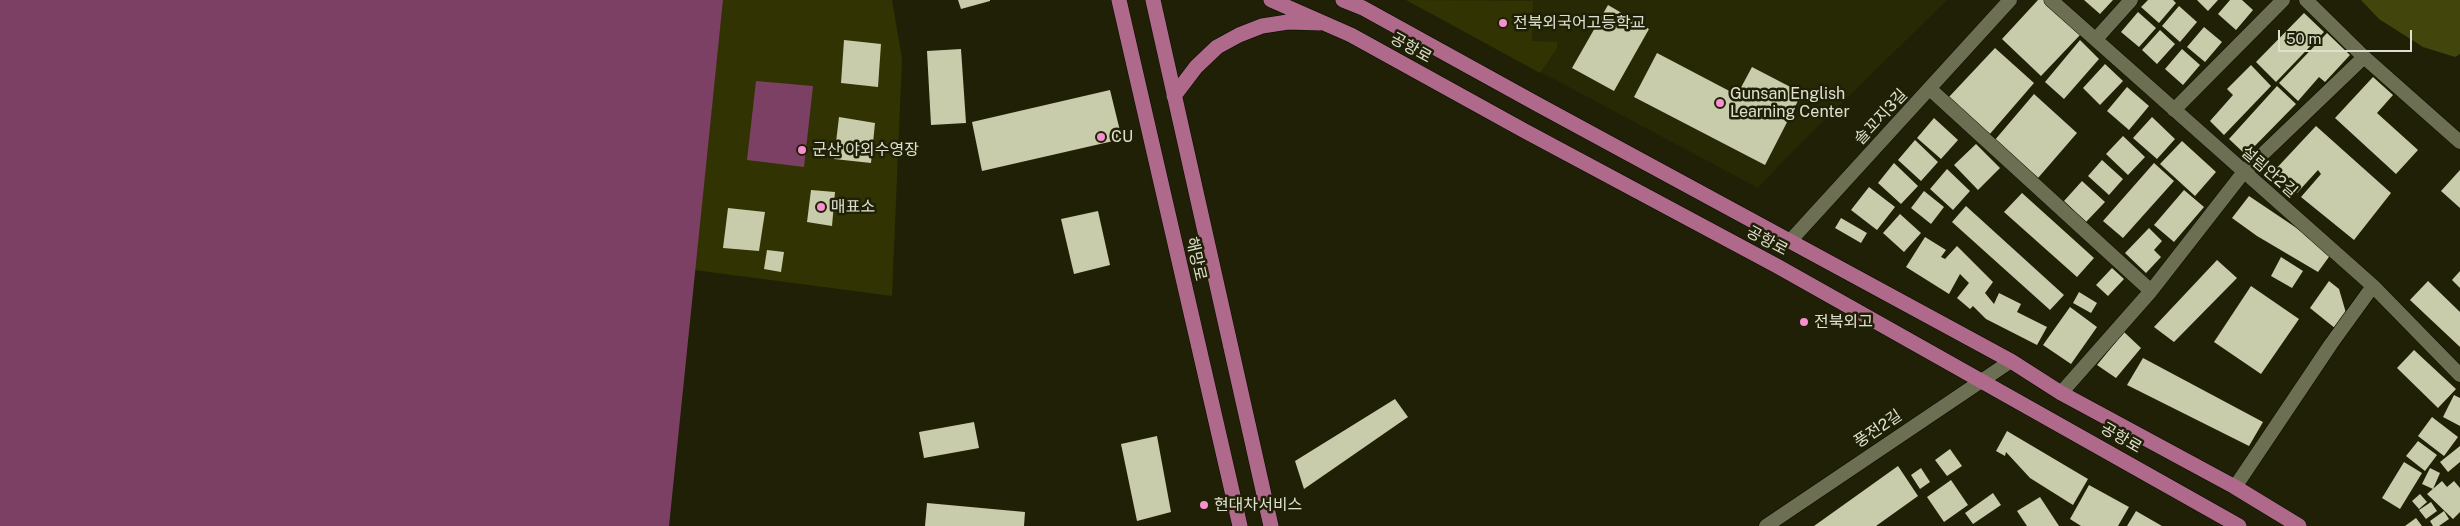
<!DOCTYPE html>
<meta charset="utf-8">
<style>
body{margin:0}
#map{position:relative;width:2460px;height:526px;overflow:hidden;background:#1f2005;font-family:"Public Sans",sans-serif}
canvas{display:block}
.scale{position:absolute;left:2278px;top:30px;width:134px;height:22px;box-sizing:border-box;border:2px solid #dde0cf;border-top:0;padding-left:6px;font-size:15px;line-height:18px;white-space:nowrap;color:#dde0cf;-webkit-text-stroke:4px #1f2005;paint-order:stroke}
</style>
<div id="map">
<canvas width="2460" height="526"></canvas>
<div class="scale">50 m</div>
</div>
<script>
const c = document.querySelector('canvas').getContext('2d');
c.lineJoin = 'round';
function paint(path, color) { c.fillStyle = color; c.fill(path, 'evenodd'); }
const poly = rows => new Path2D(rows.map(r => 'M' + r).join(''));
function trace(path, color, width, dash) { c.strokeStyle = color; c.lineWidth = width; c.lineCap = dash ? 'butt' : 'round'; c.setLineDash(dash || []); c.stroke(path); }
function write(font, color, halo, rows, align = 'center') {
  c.font = font + ' "Public Sans","Noto Sans KR",sans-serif'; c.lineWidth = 5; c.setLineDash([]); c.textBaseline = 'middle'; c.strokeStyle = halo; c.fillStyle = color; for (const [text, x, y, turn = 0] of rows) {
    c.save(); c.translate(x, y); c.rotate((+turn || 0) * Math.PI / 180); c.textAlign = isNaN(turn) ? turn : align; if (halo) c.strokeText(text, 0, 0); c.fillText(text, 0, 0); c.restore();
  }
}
const built = poly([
 [1406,0,1947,0,1784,160,1758,188]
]);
const green = poly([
 [723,0,892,0,902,59,892,296,694,270],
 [1406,0,1533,1,1532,41,1557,42,1557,48,1540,73]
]);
const forest = poly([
 [2361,0,2460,0,2460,54,2455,57,2423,47,2379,19]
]);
const water = poly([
 [0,0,723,0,669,526,0,526],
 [756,81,813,86,804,167,747,160]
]);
const building = poly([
 [958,0,990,0,990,1,961,9],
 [2038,0,2044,0,2080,35,2041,76,2002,39],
 [2084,0,2113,0,2100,14],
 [2148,0,2173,0,2176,3,2159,23,2141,7],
 [2197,0,2218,0,2208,11],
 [2230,0,2242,0,2253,10,2236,30,2218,14],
 [1608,5,1649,29,1614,91,1572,68],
 [2179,6,2197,22,2180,42,2162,26],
 [2138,12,2156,28,2139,47,2121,32],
 [2304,13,2324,32,2276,82,2256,62],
 [2204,27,2222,42,2205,62,2187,47],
 [2160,30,2175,44,2157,64,2142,50],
 [2327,33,2350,55,2325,82,2319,77,2298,101,2279,83],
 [844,40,881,44,878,87,841,83],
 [2080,40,2099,59,2064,99,2045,82],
 [1995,48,2034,83,1989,135,1948,98],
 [961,49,966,123,931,125,927,51],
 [2182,49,2200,65,2183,85,2165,69],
 [1657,53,1737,95,1752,67,1802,93,1765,165,1634,97],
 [2105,64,2123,81,2100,105,2083,88],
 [2251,65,2271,86,2224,135,2210,121,2233,95,2227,89],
 [2373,77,2393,95,2377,113,2418,150,2396,174,2335,118],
 [2277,86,2296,104,2246,155,2229,139],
 [2127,87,2149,106,2129,130,2107,111],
 [1110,90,1122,139,982,171,972,122],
 [2034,94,2077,133,2038,178,1994,141],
 [839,117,875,123,871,163,834,159],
 [2152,117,2175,139,2157,159,2133,138],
 [1934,118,1958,140,1941,159,1917,138],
 [2316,126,2391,193,2354,240,2301,197,2321,174,2318,170,2297,193,2273,172],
 [2123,136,2145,157,2128,175,2106,154],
 [1915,140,1938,162,1921,181,1898,160],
 [2182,141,2216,172,2195,196,2160,164],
 [1976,144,2000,168,1978,190,1954,165],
 [2102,160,2123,179,2109,195,2088,176],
 [1894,163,1918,186,1901,204,1878,183],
 [2154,163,2174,181,2123,238,2103,221],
 [1947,169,1970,191,1953,210,1930,189],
 [2460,170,2460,208,2441,191],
 [2082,181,2105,202,2086,222,2064,201],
 [1869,187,1895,207,1877,230,1851,210],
 [811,190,835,192,832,226,807,222],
 [2184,190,2204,207,2174,242,2154,225],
 [1924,191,1944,207,1931,224,1911,208],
 [2022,193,2094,258,2077,277,2004,212],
 [2249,196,2304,233,2331,254,2318,272,2257,236,2232,218],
 [1966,206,2064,295,2050,310,1952,222],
 [728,208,765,212,759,251,723,248],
 [1098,211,1110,265,1074,274,1061,219],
 [1900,214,1921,233,1904,252,1883,233],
 [1841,218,1867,233,1861,243,1835,228],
 [2149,228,2162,241,2154,250,2161,257,2146,273,2125,253],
 [1925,237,1946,250,1941,257,1945,259,1957,246,1993,282,1985,293,1994,304,1999,293,2021,304,2017,312,2047,327,2037,345,1986,319,1973,306,1970,309,1957,298,1969,283,1960,274,1949,294,1906,267],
 [767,250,784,252,781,272,764,269],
 [2281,257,2303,271,2292,288,2271,276],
 [2217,260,2237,278,2174,342,2154,327],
 [2112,268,2124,279,2108,296,2096,285],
 [2460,271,2460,288,2452,280],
 [2329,281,2339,289,2346,313,2336,329,2310,308],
 [2428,281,2460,312,2460,347,2410,300],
 [2251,286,2299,319,2261,374,2214,342],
 [2079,292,2097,303,2091,313,2073,303],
 [2070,307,2097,327,2071,364,2043,345],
 [2124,332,2141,348,2116,378,2097,365],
 [2414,350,2456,389,2438,408,2397,368],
 [2143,358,2263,422,2249,446,2127,385],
 [2454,395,2460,398,2460,426,2443,417],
 [1395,399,1408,417,1304,489,1295,461],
 [2432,417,2458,437,2444,456,2418,436],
 [974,422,979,448,924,458,919,432],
 [2007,431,2088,479,2073,505,2030,478,2006,452,2005,456,1996,451],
 [1157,436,1171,512,1137,521,1121,444],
 [2418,441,2437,455,2425,471,2406,456],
 [2460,446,2460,462,2448,472,2440,462],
 [1950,449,1962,466,1947,476,1935,460],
 [2404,462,2422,473,2400,509,2382,498],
 [1898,466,1918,496,1876,526,1814,526],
 [1921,468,1930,482,1920,489,1911,475],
 [2430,468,2440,473,2433,489,2422,484],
 [1951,480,1968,505,1944,522,1927,497],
 [2442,481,2447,487,2454,481,2460,488,2460,512,2453,519,2427,494],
 [2089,485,2129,507,2118,526,2081,526,2070,519],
 [1993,493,2001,505,1973,524,1965,513],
 [2420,494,2427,502,2419,509,2412,501],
 [2040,497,2059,526,2027,526,2017,511],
 [2431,502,2437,511,2426,519,2419,510],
 [927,503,1025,512,1024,526,925,526],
 [2136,511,2162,526,2127,526],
 [2444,511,2449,519,2439,526,2433,526,2430,521],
 [2416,518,2422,526,2405,526]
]);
const minor = poly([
 [2051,0,2373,286,2460,375],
 [2306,0,2364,57,2460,142],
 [2096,39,2131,0],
 [1930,89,2151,291],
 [2174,110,2283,0],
 [1791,240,2010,0],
 [2061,393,2151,291,2243,173,2364,57],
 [2235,487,2331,344,2373,286],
 [1766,526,2011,361]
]);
const primary = poly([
 [1119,0,1240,526],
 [1153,0,1271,526],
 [1271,0,1351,35,1523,130,1777,266,2239,526],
 [1343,0,1363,8,1537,104,2011,361,2061,393,2235,487,2299,526],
 [1174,96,1196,67,1217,47,1239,35,1262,26,1288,22,1320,23]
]);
const markers = [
 [1503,23,5,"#f790cf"],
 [1720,103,5,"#f790cf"],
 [1101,137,5,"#f790cf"],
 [802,150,5,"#f790cf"],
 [821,207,5,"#f790cf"],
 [1804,322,5,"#f790cf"],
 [1204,505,5,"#f790cf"]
];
const poiNames = [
 ["전북외국어고등학교",1513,23],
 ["Gunsan English",1730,94],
 ["Learning Center",1730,112],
 ["CU",1111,137],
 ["군산 야외수영장",812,150],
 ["매표소",831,207],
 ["전북외고",1814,322],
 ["현대차서비스",1214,505]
];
const streetNames = [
 ["공항로",1411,48,29],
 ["솔꼬지3길",1881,117,-47],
 ["설림안2길",2269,172,41],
 ["공항로",1767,241,28],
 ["해망로",1196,259,77],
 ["풍전2길",1878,429,-34],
 ["공항로",2121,438,30]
];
paint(built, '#272904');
paint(green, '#313303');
paint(forest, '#43460c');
paint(water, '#7c4065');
paint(building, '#c8ccaa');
trace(minor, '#090a00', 15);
trace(primary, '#090a00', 16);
trace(minor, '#6c6f51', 14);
trace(primary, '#af6a8b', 15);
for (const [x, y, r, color] of markers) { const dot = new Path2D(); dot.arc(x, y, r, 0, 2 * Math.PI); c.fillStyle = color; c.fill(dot); trace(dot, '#1f2005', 2); }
write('16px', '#dde0cf', '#1f2005', poiNames, 'left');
write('16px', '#dde0cf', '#1f2005', streetNames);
</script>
